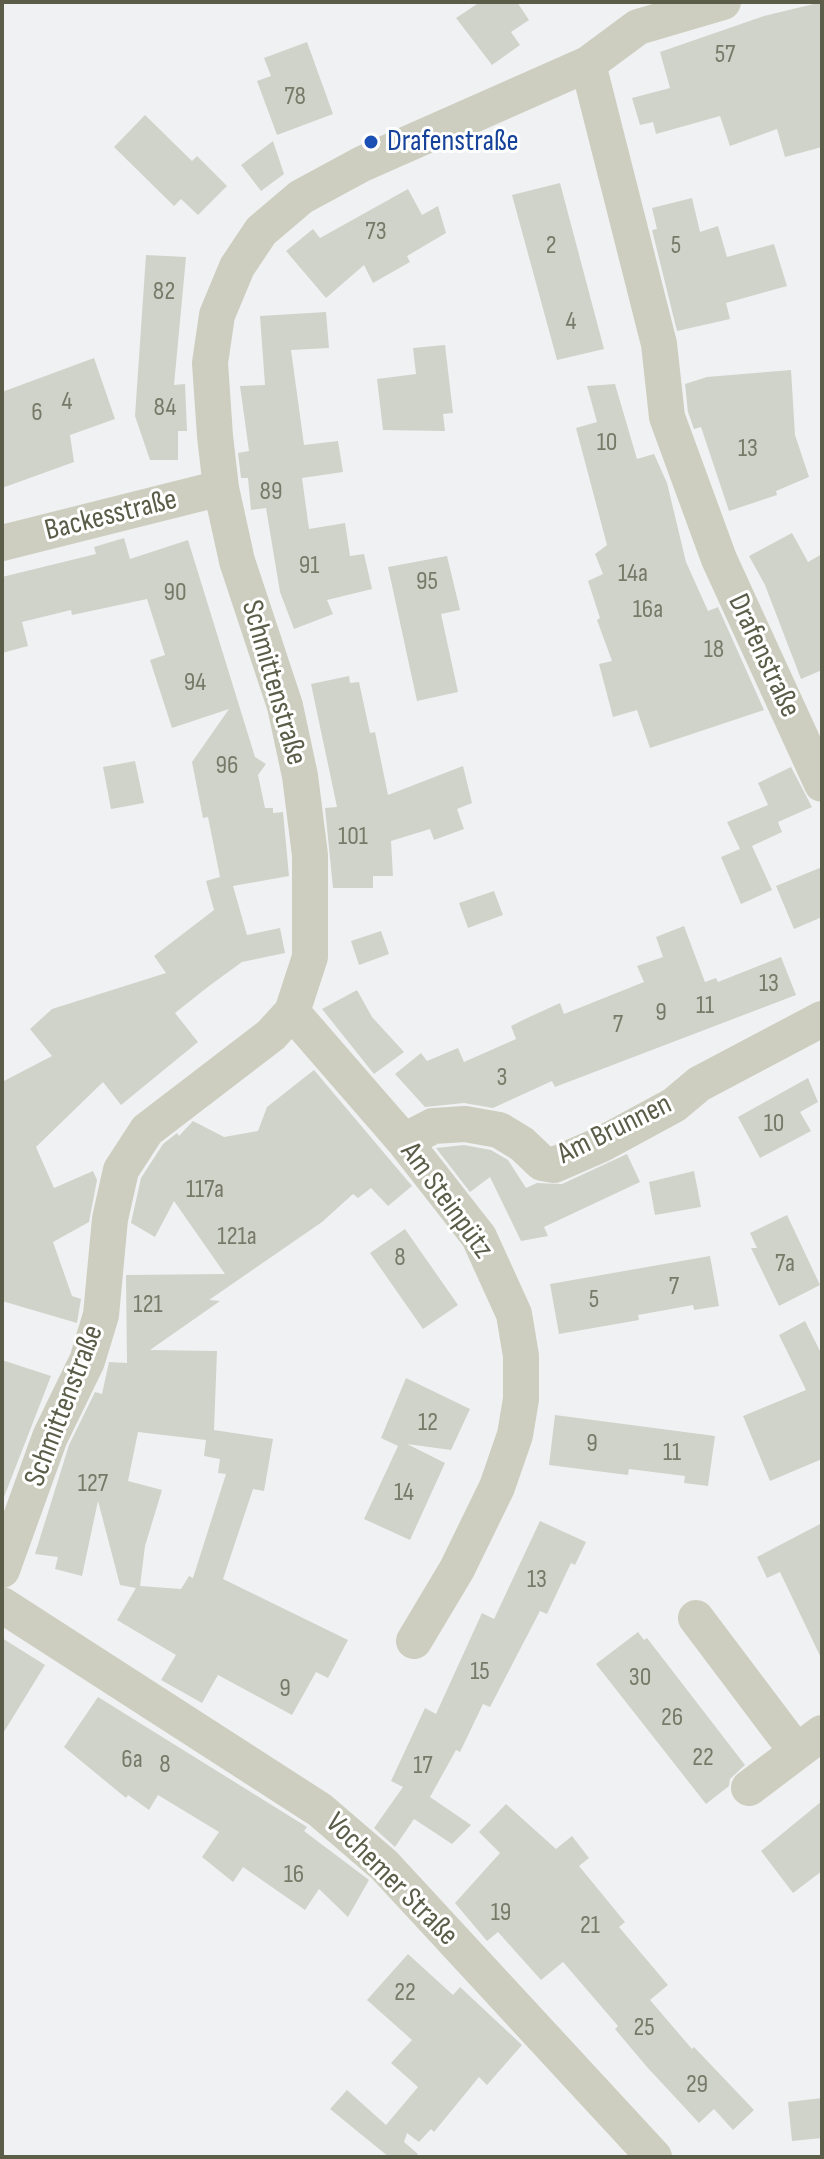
<!DOCTYPE html>
<meta charset="utf-8">
<style>
body{margin:0}
#map{position:relative;width:824px;height:2159px;overflow:hidden;background:#f0f1f3;font-family:"Sofia Sans Condensed",sans-serif}
canvas{display:block}
.frame{position:absolute;inset:0;border:4px solid #5b5d49;pointer-events:none}
</style>
<div id="map">
<canvas width="824" height="2159"></canvas>
<div class="frame"></div>
</div>
<script>
const c = document.querySelector('canvas').getContext('2d');
c.lineJoin = 'round';
function paint(path, color) { c.fillStyle = color; c.fill(path, 'evenodd'); }
const poly = rows => new Path2D(rows.map(r => 'M' + r).join(''));
function trace(path, color, width, dash) { c.strokeStyle = color; c.lineWidth = width; c.lineCap = dash ? 'butt' : 'round'; c.setLineDash(dash || []); c.stroke(path); }
function write(font, color, halo, rows, align = 'center') {
  c.font = font + ' "Sofia Sans Condensed",sans-serif'; c.lineWidth = 6; c.setLineDash([]); c.textBaseline = 'middle'; c.strokeStyle = halo; c.fillStyle = color; for (const [text, x, y, turn = 0] of rows) {
    c.save(); c.translate(x, y); c.rotate((+turn || 0) * Math.PI / 180); c.textAlign = isNaN(turn) ? turn : align; if (halo) c.strokeText(text, 0, 0); c.fillText(text, 0, 0); c.restore();
  }
}
const building = poly([
 [480,2,517,2,529,20,511,32,520,45,492,65,456,18],
 [822,2,822,147,785,157,777,129,730,146,720,116,656,134,653,122,640,125,632,98,670,88,660,52,764,16],
 [307,42,333,114,277,135,257,81,271,76,264,58],
 [145,115,192,161,197,156,227,186,198,215,181,199,174,206,114,147],
 [273,141,284,174,261,191,241,165],
 [560,183,604,349,557,360,512,195],
 [408,189,422,215,438,206,446,233,407,256,410,262,373,283,364,265,326,298,286,251,313,229,320,238],
 [692,198,700,232,718,226,727,257,774,244,787,286,726,303,730,319,677,331,652,230,657,229,652,208],
 [146,255,186,257,174,385,185,384,187,431,178,431,178,460,150,460,135,416],
 [326,312,329,348,291,350,304,445,338,441,343,472,302,478,309,529,345,523,350,556,364,554,372,589,327,600,333,614,294,629,280,592,266,508,251,510,248,478,241,478,238,453,249,451,240,386,265,385,260,316],
 [445,345,453,413,443,414,445,431,383,430,377,379,416,374,413,348],
 [94,358,115,419,70,435,74,462,2,488,2,392],
 [791,370,795,435,809,477,776,491,777,495,729,511,701,427,694,429,688,412,685,384,707,377],
 [615,384,637,459,654,454,667,483,686,562,708,611,718,607,764,710,650,748,637,710,613,717,599,664,612,661,597,620,600,618,588,581,603,574,595,554,607,545,576,428,597,422,587,386],
 [792,533,808,562,822,554,822,670,801,679,765,585,749,556],
 [124,538,130,559,188,540,255,757,266,764,258,775,265,808,273,808,273,813,283,812,289,876,233,886,247,935,280,928,285,953,242,962,209,986,175,1013,198,1042,121,1105,103,1082,36,1147,54,1188,93,1171,97,1180,89,1222,53,1242,72,1296,81,1299,77,1323,2,1301,2,1082,52,1056,30,1029,52,1009,166,973,154,956,214,910,206,881,220,877,208,817,203,818,192,762,229,709,172,728,150,660,165,655,147,599,72,615,71,610,22,622,28,646,2,653,2,577,96,554,94,547],
 [447,556,460,610,441,614,458,692,417,701,388,567],
 [349,676,350,683,359,682,370,733,375,732,388,795,463,766,472,803,457,809,464,829,434,840,430,829,391,841,393,876,373,876,373,888,333,888,325,808,337,807,311,684],
 [135,761,144,803,111,809,103,767],
 [791,767,812,807,778,822,782,832,752,846,772,890,741,904,721,857,740,849,727,822,768,805,758,783],
 [822,867,822,917,794,929,776,886],
 [494,891,503,915,468,928,459,903],
 [684,926,705,982,716,978,718,982,781,957,796,995,555,1087,552,1081,493,1108,464,1103,425,1107,395,1074,421,1053,427,1061,458,1048,464,1062,516,1039,511,1026,525,1019,560,1003,564,1014,644,982,637,966,663,957,656,937],
 [381,931,389,954,359,965,351,941],
 [357,990,372,1017,404,1052,374,1074,322,1009],
 [314,1070,412,1186,388,1206,371,1188,358,1198,353,1194,322,1222,209,1300,220,1301,150,1350,217,1351,214,1430,273,1439,264,1491,253,1489,223,1579,348,1640,328,1678,316,1672,292,1715,218,1675,202,1703,161,1680,176,1655,117,1620,136,1588,120,1585,98,1501,82,1576,55,1569,58,1557,35,1554,69,1445,95,1392,102,1394,109,1362,127,1363,126,1275,225,1274,174,1201,155,1237,131,1223,141,1178,163,1144,177,1133,179,1136,193,1121,224,1137,258,1131,267,1107],
 [138,1432,206,1440,204,1456,220,1459,218,1473,226,1474,193,1578,189,1576,181,1589,140,1586,145,1546,162,1490,128,1481],
 [808,1078,818,1102,800,1112,811,1131,760,1158,738,1117],
 [464,1145,491,1150,508,1160,526,1188,537,1183,562,1184,627,1154,640,1182,544,1227,548,1236,521,1241,490,1177,470,1192,436,1148],
 [694,1171,701,1207,655,1215,649,1182],
 [787,1215,820,1285,779,1306,751,1248,757,1248,750,1233],
 [405,1229,458,1305,423,1329,370,1253],
 [710,1256,719,1306,694,1310,693,1305,638,1315,639,1320,559,1334,550,1284],
 [805,1321,822,1355,822,1459,770,1481,743,1416,806,1390,779,1335],
 [2,1360,51,1376,4,1497,2,1497],
 [406,1378,470,1409,451,1450,407,1444,445,1463,410,1540,364,1519,398,1446,381,1438],
 [555,1415,715,1436,708,1486,684,1483,685,1476,629,1469,628,1475,549,1465],
 [540,1521,586,1542,575,1565,571,1563,547,1614,540,1611,490,1707,483,1704,460,1752,456,1750,430,1797,471,1825,452,1844,414,1819,395,1847,374,1828,403,1787,391,1781,425,1708,436,1714,482,1613,494,1619],
 [822,1523,822,1660,780,1572,767,1578,757,1557],
 [638,1632,644,1640,647,1638,745,1765,730,1779,729,1786,706,1804,596,1664],
 [2,1638,45,1665,2,1735],
 [98,1697,307,1827,304,1831,369,1880,348,1917,319,1889,305,1910,243,1867,233,1882,202,1857,219,1832,158,1795,149,1810,128,1795,126,1798,64,1747],
 [822,1801,822,1871,793,1893,761,1851],
 [506,1804,556,1849,572,1836,589,1858,579,1866,625,1922,619,1927,668,1985,650,2000,692,2049,694,2047,754,2110,733,2130,714,2109,699,2123,647,2067,615,2029,618,2026,563,1962,541,1980,498,1932,487,1941,455,1903,500,1853,479,1832],
 [408,1954,453,1995,460,1987,522,2045,487,2085,479,2077,434,2132,431,2129,419,2142,407,2133,404,2142,418,2154,415,2157,389,2157,330,2109,347,2090,386,2125,418,2087,391,2063,412,2040,367,2000],
 [822,2098,822,2138,792,2141,788,2102]
]);
const street = poly([
 [588,64,659,344,667,417,719,559,822,784],
 [2,543,221,488],
 [292,1012,404,1141,479,1237,514,1314,521,1356,521,1399,515,1435,497,1487,457,1569,414,1641],
 [404,1141,433,1126,465,1124,499,1130,522,1144,542,1163,554,1165,602,1144,674,1105,699,1084,822,1019],
 [2,1570,50,1437,87,1361,101,1315,110,1219,121,1170,147,1130,271,1035,292,1012,310,957,310,855,300,776,285,706,237,561,221,488,215,436,210,363,217,315,237,267,261,231,301,197,362,164,588,64,638,27,723,2],
 [2,1605,320,1810,384,1865,654,2157],
 [696,1618,797,1752],
 [749,1788,822,1733]
]);
const markers = [
 [371,142,8,"#1a4fb4"]
];
const numberNames = [
 ["57",725,55],
 ["78",295,97],
 ["73",376,232],
 ["2",551,246],
 ["5",676,246],
 ["82",164,292],
 ["4",571,322],
 ["4",67,402],
 ["84",165,408],
 ["6",37,413],
 ["10",607,443],
 ["13",748,449],
 ["89",271,492],
 ["91",309,566],
 ["14a",633,574],
 ["95",427,582],
 ["90",175,593],
 ["16a",648,610],
 ["18",714,650],
 ["94",195,683],
 ["96",227,766],
 ["101",353,837],
 ["13",769,984],
 ["11",705,1006],
 ["9",661,1013],
 ["7",618,1025],
 ["3",502,1078],
 ["10",774,1124],
 ["117a",205,1190],
 ["121a",237,1237],
 ["8",400,1258],
 ["7a",785,1264],
 ["7",674,1287],
 ["5",594,1300],
 ["121",148,1305],
 ["12",428,1423],
 ["9",592,1444],
 ["11",672,1453],
 ["127",93,1484],
 ["14",404,1493],
 ["13",537,1580],
 ["15",480,1672],
 ["30",640,1678],
 ["9",285,1689],
 ["26",672,1718],
 ["22",703,1758],
 ["6a",132,1760],
 ["8",165,1765],
 ["17",423,1766],
 ["16",294,1875],
 ["19",501,1913],
 ["21",590,1926],
 ["22",405,1993],
 ["25",644,2028],
 ["29",697,2085]
];
const transitNames = [
 ["Drafenstraße",387,142]
];
const streetNames = [
 ["Backesstraße",111,516,-14],
 ["Drafenstraße",763,656,65],
 ["Schmittenstraße",273,683,74],
 ["Am Brunnen",615,1130,-26],
 ["Am Steinpütz",446,1201,54],
 ["Schmittenstraße",65,1406,-69],
 ["Vochemer Straße",391,1880,45]
];
paint(building, '#d0d3ca');
trace(street, '#cdcebf', 36);
for (const [x, y, r, color] of markers) { const dot = new Path2D(); dot.arc(x, y, r, 0, 2 * Math.PI); c.fillStyle = color; c.fill(dot); trace(dot, '#fff', 3); }
write('26px', '#787a69', null, numberNames);
write('30px', '#164399', '#fff', transitNames, 'left');
write('30px', '#5b5d49', '#fff', streetNames);
</script>
